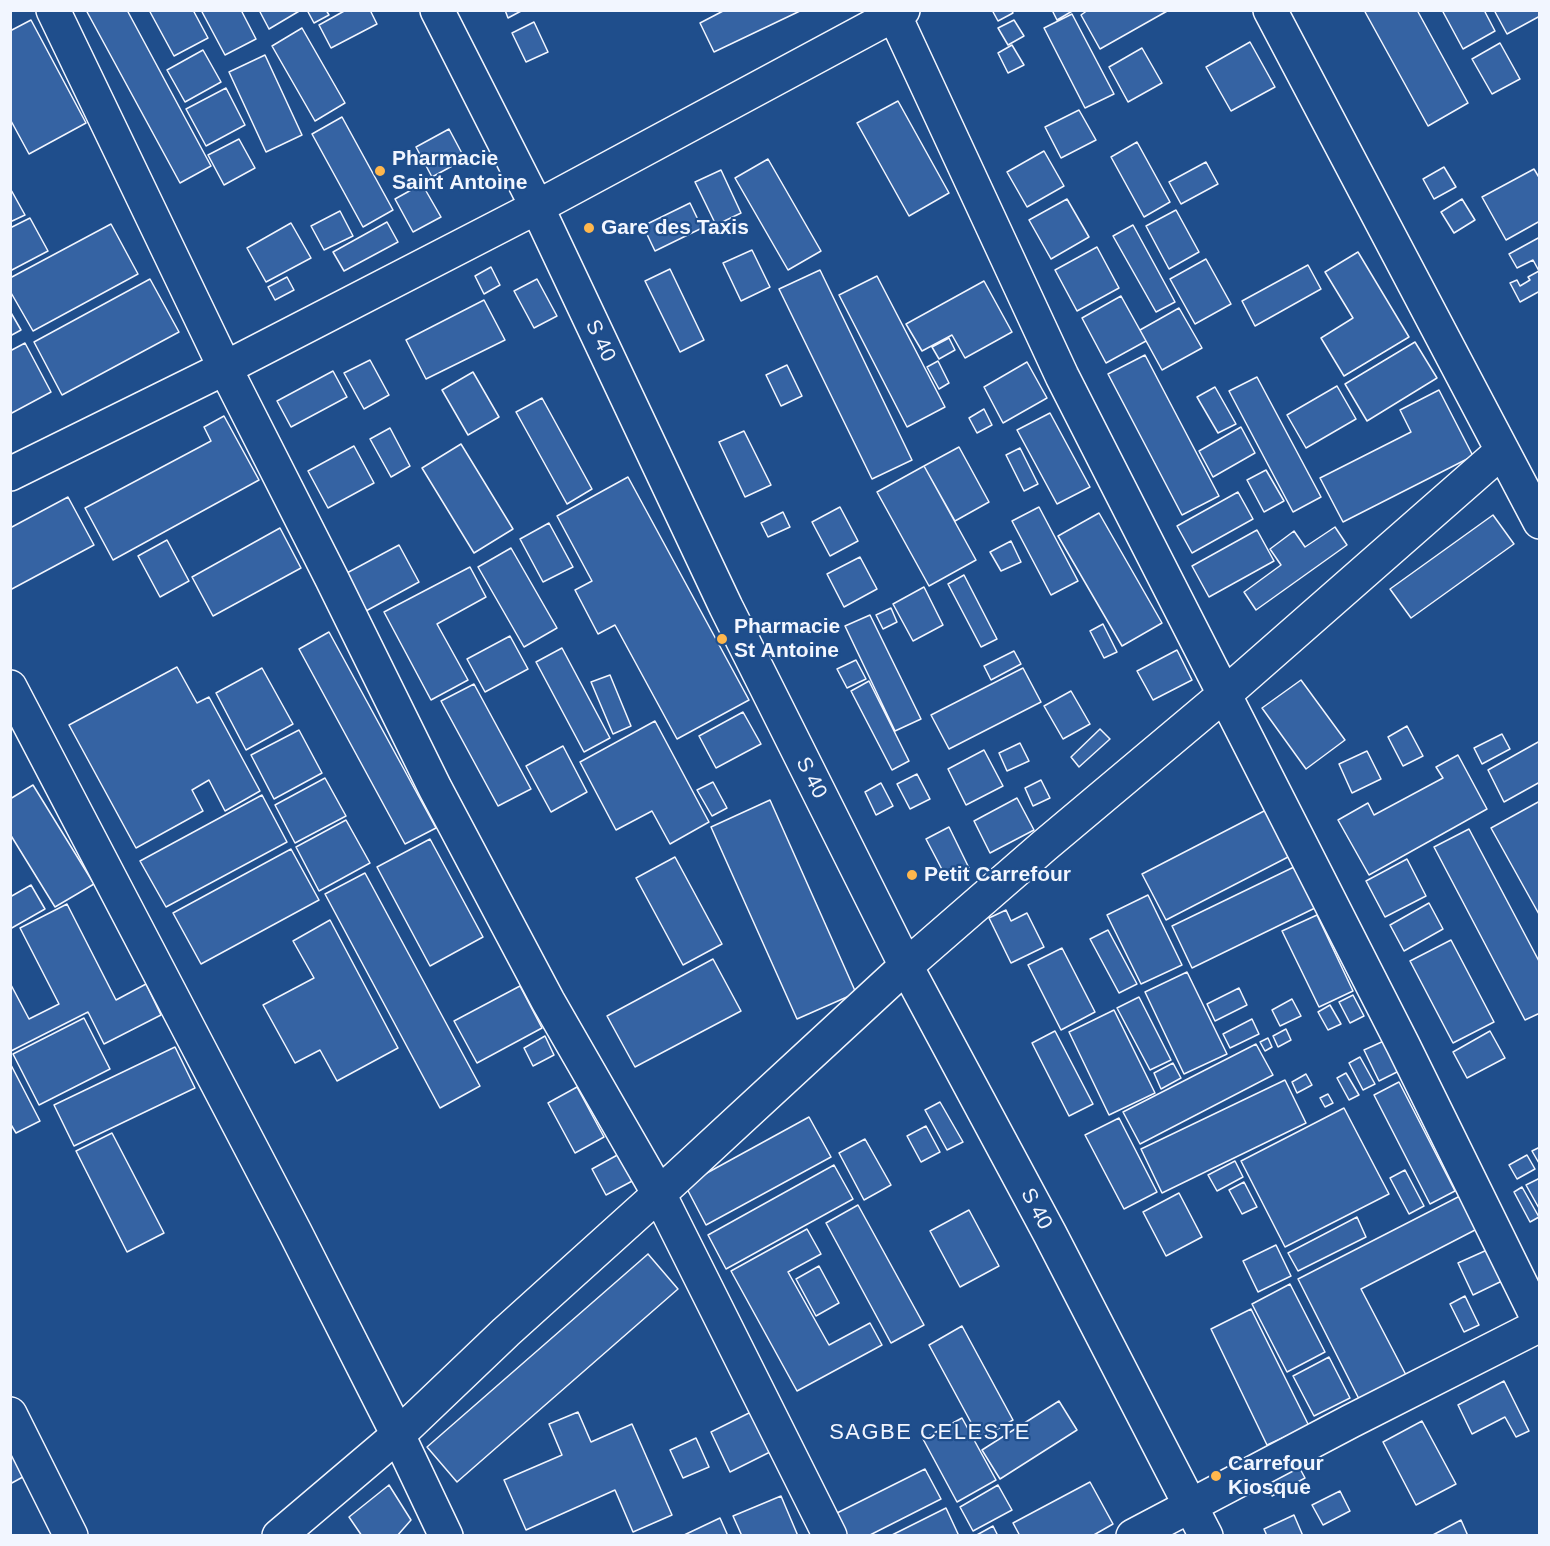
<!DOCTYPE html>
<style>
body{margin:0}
#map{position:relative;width:1550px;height:1546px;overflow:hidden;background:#1f4e8c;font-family:Helvetica,sans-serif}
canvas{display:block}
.frame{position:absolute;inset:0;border:12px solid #f2f6ff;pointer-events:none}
</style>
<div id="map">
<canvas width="1550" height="1546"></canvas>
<div class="frame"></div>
</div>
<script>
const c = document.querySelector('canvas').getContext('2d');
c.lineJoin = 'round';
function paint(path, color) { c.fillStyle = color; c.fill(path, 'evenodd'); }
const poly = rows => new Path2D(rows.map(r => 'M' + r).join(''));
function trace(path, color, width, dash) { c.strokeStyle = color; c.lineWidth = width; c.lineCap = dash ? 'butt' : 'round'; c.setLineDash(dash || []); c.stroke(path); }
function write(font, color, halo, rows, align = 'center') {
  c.font = font + ' Helvetica,sans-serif'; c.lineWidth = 4.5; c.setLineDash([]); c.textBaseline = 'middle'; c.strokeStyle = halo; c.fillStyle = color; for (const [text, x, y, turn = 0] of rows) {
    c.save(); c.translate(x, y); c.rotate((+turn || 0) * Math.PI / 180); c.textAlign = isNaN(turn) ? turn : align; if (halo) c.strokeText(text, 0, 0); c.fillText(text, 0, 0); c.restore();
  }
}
const building = poly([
 [86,10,127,10,211,166,180,183,86,10],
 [149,10,193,10,208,38,174,56,149,10],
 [201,10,241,10,256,39,225,55,201,10],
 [259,10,301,10,269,29,259,10],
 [307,10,326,10,329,15,314,23,307,10],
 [346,10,370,10,377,24,331,48,319,25,346,10],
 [505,10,523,10,508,18,505,10],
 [725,10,800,10,800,11,714,52,700,23,725,10],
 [992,10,1011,10,1013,13,998,21,992,10],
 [1052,10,1074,10,1057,20,1052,10],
 [1088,10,1169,10,1100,49,1081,15,1088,10],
 [1364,10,1417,10,1468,103,1428,126,1364,10],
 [1442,10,1484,10,1495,31,1463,49,1442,10],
 [1494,10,1540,10,1540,16,1507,34,1494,10],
 [1072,14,1114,94,1085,108,1044,28,1072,14],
 [31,20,86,123,29,154,10,119,10,31,31,20],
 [1014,20,1024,36,1008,45,998,28,1014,20],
 [534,22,548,52,526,62,512,33,534,22],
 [302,28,345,103,315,121,272,46,302,28],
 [1250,42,1275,87,1231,111,1206,67,1250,42],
 [1500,43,1520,79,1492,94,1472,59,1500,43],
 [1012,45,1024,65,1008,73,998,53,1012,45],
 [1142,48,1162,83,1128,102,1109,67,1142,48],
 [203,50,221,82,185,102,167,70,203,50],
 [265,55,302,135,266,152,229,72,265,55],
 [226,88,245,125,206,146,186,109,226,88],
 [898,101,949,193,909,216,857,123,898,101],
 [1079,110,1096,140,1061,158,1045,127,1079,110],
 [342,117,393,210,363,227,312,134,342,117],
 [449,129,465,159,432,177,416,147,449,129],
 [239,139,255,168,224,185,208,155,239,139],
 [1137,142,1170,202,1144,217,1111,157,1137,142],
 [1044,151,1064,186,1027,207,1007,172,1044,151],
 [768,159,821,251,788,270,735,178,768,159],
 [1206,162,1218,184,1181,204,1169,182,1206,162],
 [1444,167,1456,187,1434,199,1423,179,1444,167],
 [1534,169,1540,179,1540,221,1506,240,1482,197,1534,169],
 [721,170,741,213,716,225,695,182,721,170],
 [422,184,441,217,413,232,395,199,422,184],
 [10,188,25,215,10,222,10,188],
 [1067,199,1089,237,1051,259,1029,220,1067,199],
 [1462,199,1475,220,1454,233,1441,212,1462,199],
 [690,203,702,228,655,251,643,226,690,203],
 [1176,210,1199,252,1169,269,1146,226,1176,210],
 [340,211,353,236,324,250,311,226,340,211],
 [30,218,48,251,10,271,10,228,30,218],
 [387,222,398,242,344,271,333,252,387,222],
 [291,223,311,258,266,282,247,248,291,223],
 [111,224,138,274,33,331,10,291,10,278,111,224],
 [1133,225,1175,302,1156,312,1113,236,1133,225],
 [1540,237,1540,291,1520,302,1510,283,1517,280,1520,286,1530,280,1528,277,1539,271,1533,260,1517,268,1509,254,1540,237],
 [1097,247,1119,288,1077,311,1055,270,1097,247],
 [752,250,770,287,741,301,723,263,752,250],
 [1358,252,1409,337,1344,376,1321,338,1353,318,1325,272,1358,252],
 [1206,259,1231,304,1195,324,1170,279,1206,259],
 [1308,265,1321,289,1255,326,1242,301,1308,265],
 [491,267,500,285,484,294,475,276,491,267],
 [670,269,704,340,680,352,645,281,670,269],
 [820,270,912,460,872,479,779,289,820,270],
 [877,276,945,407,907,427,839,295,877,276],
 [287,277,294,290,275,300,268,287,287,277],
 [150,279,179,332,62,395,34,342,150,279],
 [537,279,557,316,534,328,514,291,537,279],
 [984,281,1012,332,965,358,952,335,922,351,906,324,984,281],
 [1121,296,1146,341,1106,363,1082,318,1121,296],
 [484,300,505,340,426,379,406,340,484,300],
 [1179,308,1202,348,1162,370,1140,330,1179,308],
 [10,311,21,330,10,336,10,311],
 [949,338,955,350,939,359,932,347,949,338],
 [1415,342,1437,378,1367,421,1345,384,1415,342],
 [25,343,51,392,10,414,10,351,25,343],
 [1145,355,1219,496,1182,515,1108,374,1145,355],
 [370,360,389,395,364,409,344,373,370,360],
 [938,361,949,383,939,389,927,367,938,361],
 [1027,362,1047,398,1003,423,984,387,1027,362],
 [787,365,802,396,781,406,766,375,787,365],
 [333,371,347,397,291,427,277,401,333,371],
 [473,372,499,417,468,435,442,390,473,372],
 [1257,377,1321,497,1293,512,1229,391,1257,377],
 [1337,386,1356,419,1306,448,1287,415,1337,386],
 [1215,387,1236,424,1218,433,1197,397,1215,387],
 [1439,390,1473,456,1343,522,1320,478,1411,432,1400,410,1439,390],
 [542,398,592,489,567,504,516,412,542,398],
 [984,409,992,425,977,433,969,418,984,409],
 [1050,413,1090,487,1057,504,1017,430,1050,413],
 [224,416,259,480,113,560,85,508,211,441,204,427,224,416],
 [1241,427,1255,453,1213,477,1199,451,1241,427],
 [390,428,410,466,391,477,370,439,390,428],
 [744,431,771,485,745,497,719,442,744,431],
 [461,444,513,529,474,553,422,468,461,444],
 [354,446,374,483,328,508,308,471,354,446],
 [959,447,989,502,955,521,924,466,959,447],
 [1020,448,1038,484,1024,491,1006,455,1020,448],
 [924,466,976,560,929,586,877,492,924,466],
 [1266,470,1284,501,1264,512,1247,480,1266,470],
 [628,477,749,700,677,739,615,625,598,634,575,590,592,581,557,516,628,477],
 [1238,492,1253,519,1192,553,1177,526,1238,492],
 [68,497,94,545,10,590,10,528,68,497],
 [840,507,858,541,830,556,812,522,840,507],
 [1039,507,1078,581,1051,595,1012,521,1039,507],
 [783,512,790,527,768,537,761,523,783,512],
 [1099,513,1162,623,1122,646,1058,536,1099,513],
 [1493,515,1514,544,1411,618,1390,589,1493,515],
 [549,523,573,567,543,582,520,539,549,523],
 [1335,527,1347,545,1256,610,1244,592,1281,565,1270,549,1294,531,1305,547,1335,527],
 [280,528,301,568,213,616,192,577,280,528],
 [1257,530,1274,561,1209,597,1192,566,1257,530],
 [167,540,189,581,160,597,138,556,167,540],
 [1011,541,1021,562,1001,571,990,552,1011,541],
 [399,545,419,582,366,611,345,574,399,545],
 [511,548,557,628,524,647,478,567,511,548],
 [860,557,877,589,844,607,827,574,860,557],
 [470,567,486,597,437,624,468,680,431,700,384,612,470,567],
 [964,575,997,639,981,647,948,584,964,575],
 [924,587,943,625,913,641,893,604,924,587],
 [891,608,897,622,883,629,876,615,891,608],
 [870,615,921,719,895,731,845,626,870,615],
 [1103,624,1117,652,1104,658,1090,631,1103,624],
 [329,632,436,828,405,844,299,649,329,632],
 [510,636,528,669,485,692,467,659,510,636],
 [562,648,610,738,584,752,536,662,562,648],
 [1177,650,1192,680,1153,700,1137,671,1177,650],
 [1014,651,1021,664,991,680,984,666,1014,651],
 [856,660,866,679,847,688,837,669,856,660],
 [177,667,197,703,209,697,260,791,225,811,209,780,192,790,203,811,136,848,69,725,177,667],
 [262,668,293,724,246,750,216,693,262,668],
 [1023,668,1041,702,949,749,931,715,1023,668],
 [610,675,631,726,613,734,591,682,610,675],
 [1301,680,1345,740,1306,769,1262,708,1301,680],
 [869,681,909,761,892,770,851,691,869,681],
 [474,684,531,789,498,806,441,701,474,684],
 [1071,691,1090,724,1063,739,1044,706,1071,691],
 [743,712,761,744,716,768,699,736,743,712],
 [655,721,709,822,670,844,652,811,616,830,580,762,655,721],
 [1407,726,1423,756,1403,766,1388,737,1407,726],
 [1100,729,1110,739,1079,767,1071,757,1100,729],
 [299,730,322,773,274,799,251,755,299,730],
 [1502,734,1510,749,1482,764,1474,748,1502,734],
 [1540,741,1540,782,1504,802,1488,770,1540,741],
 [1020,743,1029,761,1007,771,999,753,1020,743],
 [563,746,587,792,551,812,526,766,563,746],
 [984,750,1003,786,966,805,948,769,984,750],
 [1367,751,1381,779,1352,793,1339,764,1367,751],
 [1458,755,1487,809,1369,875,1338,820,1368,803,1374,815,1443,778,1436,767,1458,755],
 [917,774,930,799,910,809,897,784,917,774],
 [325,778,346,816,295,843,275,805,325,778],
 [1041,780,1050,798,1033,806,1025,788,1041,780],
 [713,782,727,808,712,816,697,790,713,782],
 [881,783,893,806,876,815,865,792,881,783],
 [33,785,94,884,55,907,10,834,10,799,33,785],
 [262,795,287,842,166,907,140,861,262,795],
 [1017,798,1034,830,990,853,974,821,1017,798],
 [770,800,856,993,797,1019,711,827,770,800],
 [1540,801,1540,916,1491,828,1540,801],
 [1266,810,1290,856,1166,920,1142,874,1266,810],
 [346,820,370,863,319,891,296,847,346,820],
 [949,827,969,868,947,879,926,839,949,827],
 [1469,829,1540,963,1540,1013,1525,1020,1434,847,1469,829],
 [430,839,483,937,430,966,377,867,430,839],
 [291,849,319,900,201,964,173,913,291,849],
 [675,857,722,944,683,965,636,878,675,857],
 [1407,859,1426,896,1385,917,1366,881,1407,859],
 [1296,866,1317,907,1192,968,1172,926,1296,866],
 [365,873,480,1086,440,1108,325,894,365,873],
 [31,885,45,909,10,929,10,897,31,885],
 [1148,895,1182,965,1141,984,1107,915,1148,895],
 [1429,903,1443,929,1404,951,1390,925,1429,903],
 [67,904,116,1000,146,984,161,1015,104,1044,88,1012,11,1051,10,983,29,1019,59,1004,20,928,67,904],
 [1006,910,1011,921,1027,913,1044,947,1011,963,989,918,1006,910],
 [1317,915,1353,991,1319,1007,1282,931,1317,915],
 [330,920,398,1048,337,1081,320,1050,295,1063,263,1005,314,978,293,941,330,920],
 [1108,930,1137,984,1119,993,1090,939,1108,930],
 [1451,940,1494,1022,1453,1043,1410,961,1451,940],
 [1062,948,1095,1012,1061,1030,1028,965,1062,948],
 [713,959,741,1011,635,1067,607,1016,713,959],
 [1187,972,1227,1054,1184,1074,1145,992,1187,972],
 [520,986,542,1028,477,1063,454,1021,520,986],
 [1239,988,1247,1005,1215,1021,1207,1004,1239,988],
 [1353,995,1364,1016,1350,1023,1339,1002,1353,995],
 [1139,997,1171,1060,1150,1070,1117,1008,1139,997],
 [1292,999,1301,1016,1280,1026,1272,1010,1292,999],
 [1330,1005,1341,1024,1328,1030,1318,1012,1330,1005],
 [1114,1010,1155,1093,1109,1115,1069,1032,1114,1010],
 [84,1018,110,1069,39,1105,13,1054,84,1018],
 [1252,1019,1259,1034,1230,1048,1223,1034,1252,1019],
 [1286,1029,1291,1040,1278,1047,1273,1036,1286,1029],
 [1055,1031,1093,1104,1069,1116,1032,1043,1055,1031],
 [1490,1031,1505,1058,1467,1078,1453,1052,1490,1031],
 [545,1036,554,1055,533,1066,524,1048,545,1036],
 [1268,1038,1272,1047,1265,1051,1260,1042,1268,1038],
 [1386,1040,1401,1070,1379,1081,1364,1050,1386,1040],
 [1256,1044,1273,1075,1140,1144,1123,1112,1256,1044],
 [175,1047,195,1088,74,1146,54,1105,175,1047],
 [1360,1057,1375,1084,1363,1090,1349,1063,1360,1057],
 [10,1063,40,1121,16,1133,10,1123,10,1063],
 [1173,1063,1181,1078,1161,1089,1154,1073,1173,1063],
 [1346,1073,1359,1095,1349,1100,1337,1078,1346,1073],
 [1306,1074,1312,1085,1297,1093,1292,1082,1306,1074],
 [1285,1080,1306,1123,1162,1193,1141,1149,1285,1080],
 [1399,1082,1455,1191,1430,1204,1374,1095,1399,1082],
 [577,1087,604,1137,575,1153,548,1103,577,1087],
 [1328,1094,1333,1103,1325,1107,1320,1098,1328,1094],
 [940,1102,963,1142,947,1150,925,1110,940,1102],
 [1344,1108,1389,1194,1285,1247,1241,1161,1344,1108],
 [809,1117,831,1157,706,1225,685,1185,809,1117],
 [1119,1118,1157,1192,1124,1209,1085,1135,1119,1118],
 [926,1126,940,1152,921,1162,907,1136,926,1126],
 [112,1133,164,1233,127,1252,76,1151,112,1133],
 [865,1139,891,1185,864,1200,839,1153,865,1139],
 [1540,1147,1540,1165,1532,1151,1540,1147],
 [621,1153,636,1179,606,1195,592,1169,621,1153],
 [1527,1155,1535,1169,1517,1179,1509,1165,1527,1155],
 [1235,1161,1243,1177,1217,1191,1208,1175,1235,1161],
 [834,1165,853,1199,726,1269,708,1235,834,1165],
 [1405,1170,1424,1206,1409,1214,1390,1178,1405,1170],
 [1540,1178,1540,1210,1526,1185,1540,1178],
 [1244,1182,1257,1207,1242,1214,1229,1190,1244,1182],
 [1522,1187,1539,1217,1530,1222,1514,1192,1522,1187],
 [1179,1193,1202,1237,1166,1256,1143,1212,1179,1193],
 [1460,1196,1477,1229,1361,1289,1406,1375,1359,1399,1298,1279,1460,1196],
 [858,1205,924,1325,891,1343,826,1223,858,1205],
 [969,1210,999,1266,960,1287,930,1231,969,1210],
 [1357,1217,1366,1237,1298,1271,1288,1253,1357,1217],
 [807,1229,821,1254,788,1272,829,1345,870,1323,882,1345,797,1391,731,1271,807,1229],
 [1276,1245,1291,1276,1258,1292,1243,1261,1276,1245],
 [1487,1250,1502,1281,1473,1295,1458,1263,1487,1250],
 [648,1254,678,1289,457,1482,427,1447,648,1254],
 [819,1266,839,1303,816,1316,796,1279,819,1266],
 [1290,1284,1325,1352,1287,1372,1252,1304,1290,1284],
 [1465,1296,1479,1325,1464,1332,1450,1304,1465,1296],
 [1251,1309,1309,1426,1267,1445,1211,1329,1251,1309],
 [962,1326,1013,1420,980,1439,929,1345,962,1326],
 [1329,1357,1350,1398,1314,1416,1293,1376,1329,1357],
 [1504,1381,1529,1431,1516,1437,1505,1417,1472,1434,1458,1405,1504,1381],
 [1059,1401,1077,1430,1000,1479,982,1450,1059,1401],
 [578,1412,591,1442,632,1424,672,1515,633,1532,615,1490,526,1530,504,1480,562,1455,549,1424,578,1412],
 [751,1412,770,1452,730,1472,711,1432,751,1412],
 [962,1418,996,1480,957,1502,923,1439,962,1418],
 [1422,1421,1456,1484,1416,1505,1383,1442,1422,1421],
 [10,1432,32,1472,10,1484,10,1432],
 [696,1438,709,1467,683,1478,670,1450,696,1438],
 [1298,1465,1305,1478,1272,1496,1264,1482,1298,1465],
 [925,1469,941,1499,868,1536,846,1536,835,1514,925,1469],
 [1090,1482,1113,1524,1092,1536,1020,1536,1013,1523,1090,1482],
 [389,1485,411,1520,397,1536,362,1536,349,1517,389,1485],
 [998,1485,1012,1510,973,1531,960,1507,998,1485],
 [1340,1491,1350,1511,1323,1525,1312,1505,1340,1491],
 [781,1496,798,1536,742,1536,733,1516,781,1496],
 [946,1508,959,1536,890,1536,946,1508],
 [1294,1515,1303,1536,1267,1536,1264,1529,1294,1515],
 [720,1518,728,1536,682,1536,720,1518],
 [1461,1520,1468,1536,1431,1536,1461,1520],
 [993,1526,998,1536,975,1536,993,1526]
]);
const street = poly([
 [53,10,225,368,332,579,435,788,548,1001,659,1194,830,1536],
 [437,10,537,207,726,607,906,966,1050,1234,1206,1536],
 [892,10,1062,376,1403,1045,1540,1323],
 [1270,10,1540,522],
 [10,474,225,368,537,207,903,10],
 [10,687,295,1232,398,1435,446,1536],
 [10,1414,71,1536],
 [279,1536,398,1435,506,1332,659,1194,906,966,1044,846,1225,694,1502,451],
 [1133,1536,1351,1421,1540,1325]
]);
const markers = [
 [380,171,6,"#ffb74d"],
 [589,228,6,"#ffb74d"],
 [722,639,6,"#ffb74d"],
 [912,875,6,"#ffb74d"],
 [1216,1476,6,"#ffb74d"]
];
const poiNames = [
 ["Pharmacie",392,159],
 ["Saint Antoine",392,183],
 ["Gare des Taxis",601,228],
 ["Pharmacie",734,627],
 ["St Antoine",734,651],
 ["Petit Carrefour",924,875],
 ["Carrefour",1228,1464],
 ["Kiosque",1228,1488]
];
const streetNames = [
 ["S 40",600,341,65],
 ["S 40",811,778,63],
 ["S 40",1036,1209,62]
];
const neighbourhoodNames = [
 ["SAGBE CELESTE",930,1433]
];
paint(building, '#3563a3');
trace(building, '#f2f6ff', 1.5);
trace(street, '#f2f6ff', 36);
trace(street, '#1f4e8c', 33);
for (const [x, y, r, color] of markers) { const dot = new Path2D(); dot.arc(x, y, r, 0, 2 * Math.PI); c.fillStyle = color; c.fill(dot); trace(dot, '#1f4e8c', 2); }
write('bold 21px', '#f2f6ff', '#1f4e8c', poiNames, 'left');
write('21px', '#f2f6ff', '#1f4e8c', streetNames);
c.letterSpacing = '1.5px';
write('22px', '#f2f6ff', '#1f4e8c', neighbourhoodNames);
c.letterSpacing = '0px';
</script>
